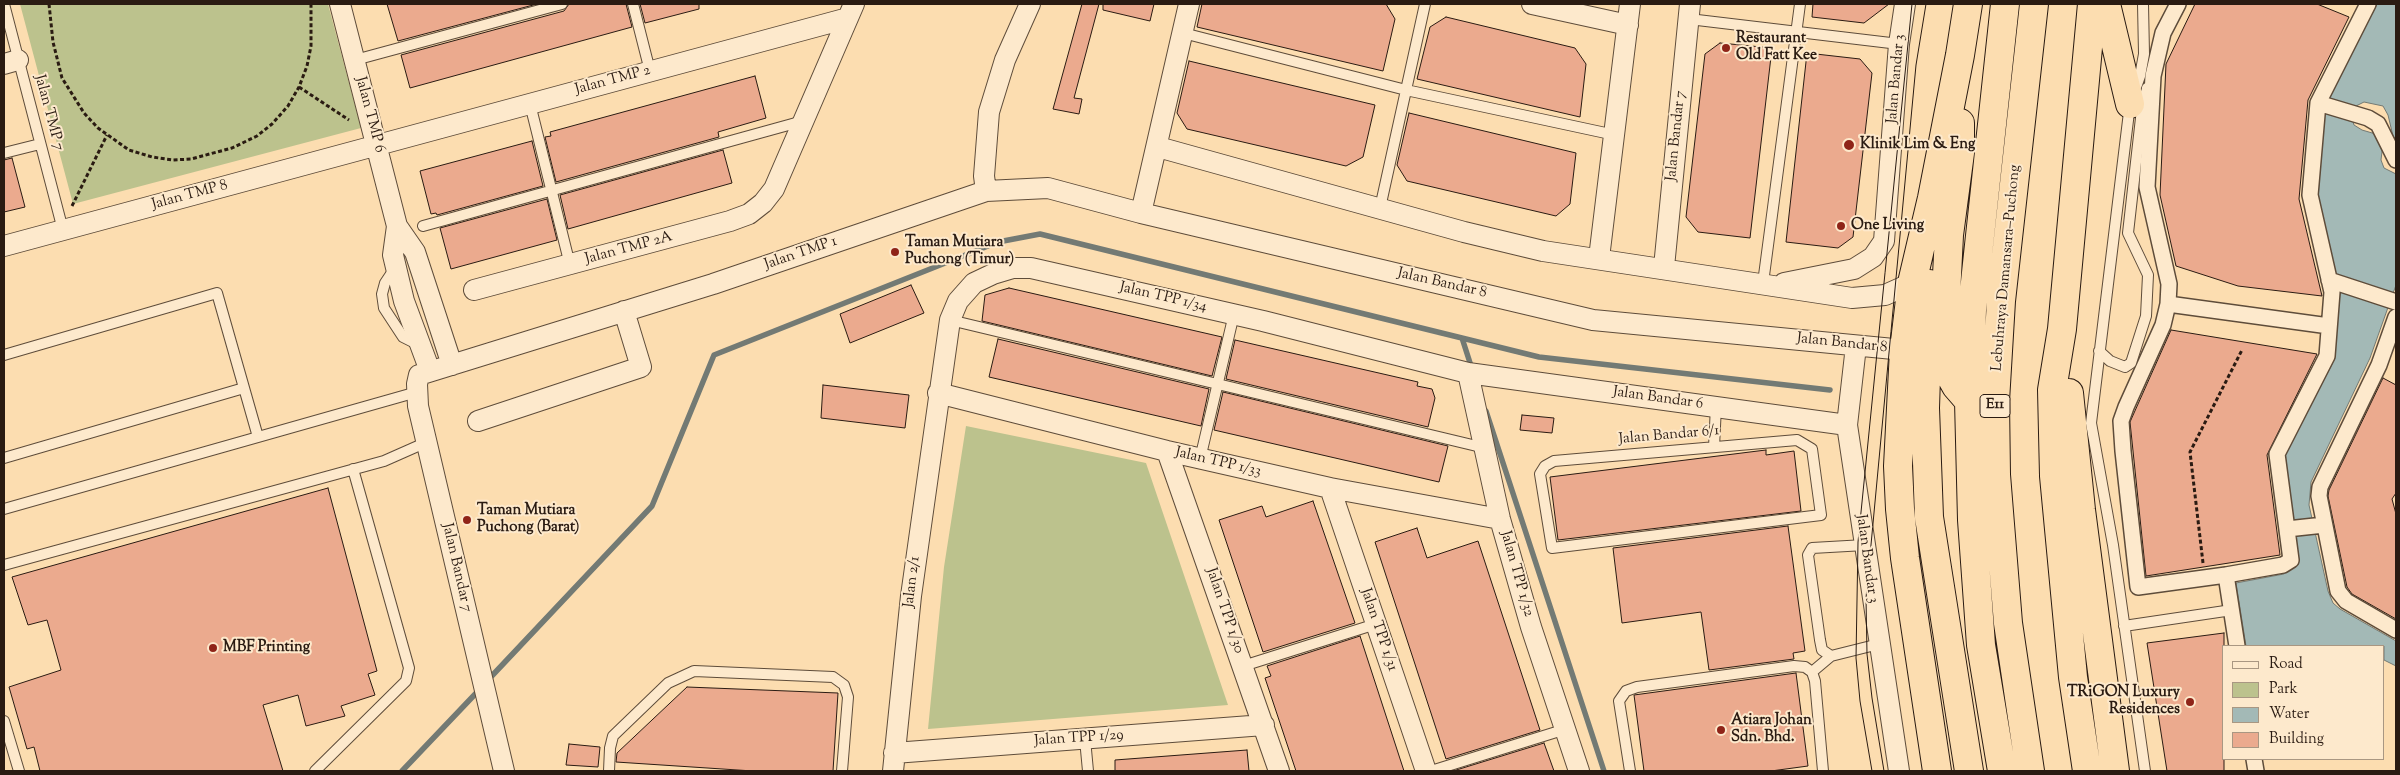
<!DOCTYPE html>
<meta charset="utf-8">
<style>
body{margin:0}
#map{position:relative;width:2400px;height:775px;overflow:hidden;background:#fcddb0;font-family:"Sorts Mill Goudy",serif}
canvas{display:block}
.frame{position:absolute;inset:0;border:5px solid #2a1b12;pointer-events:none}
.legend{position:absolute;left:2222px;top:645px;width:162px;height:115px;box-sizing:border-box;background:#fde9cc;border:1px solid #a99782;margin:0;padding:6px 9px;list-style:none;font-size:15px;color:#2a1b12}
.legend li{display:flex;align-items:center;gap:10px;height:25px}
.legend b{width:25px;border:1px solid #a99782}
</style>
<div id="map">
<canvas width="2400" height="775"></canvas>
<div class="frame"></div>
<ul class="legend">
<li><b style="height:6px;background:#fde9cc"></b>Road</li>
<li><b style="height:14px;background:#bcc28d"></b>Park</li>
<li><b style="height:14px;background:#a3b9b6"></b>Water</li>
<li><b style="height:14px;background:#ebaa8e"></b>Building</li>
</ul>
</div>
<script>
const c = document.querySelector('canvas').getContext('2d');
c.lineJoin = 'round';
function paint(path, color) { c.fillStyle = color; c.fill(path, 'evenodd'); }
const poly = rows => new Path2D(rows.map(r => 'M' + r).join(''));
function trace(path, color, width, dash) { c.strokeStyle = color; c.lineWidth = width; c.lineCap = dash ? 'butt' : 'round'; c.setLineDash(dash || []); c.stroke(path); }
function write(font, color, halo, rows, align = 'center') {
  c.font = font + ' "Sorts Mill Goudy",serif'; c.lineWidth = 4; c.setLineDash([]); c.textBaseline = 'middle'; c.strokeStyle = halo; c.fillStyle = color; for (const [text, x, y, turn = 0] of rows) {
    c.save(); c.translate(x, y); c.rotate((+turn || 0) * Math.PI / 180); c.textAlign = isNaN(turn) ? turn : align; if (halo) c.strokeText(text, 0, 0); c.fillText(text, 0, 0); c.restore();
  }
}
const green = poly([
 [20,4,328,4,361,128,73,204],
 [966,426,1146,463,1228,705,928,729,944,567]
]);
const water = poly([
 [2377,4,2396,4,2396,139,2393,136,2388,115,2383,106,2364,102,2354,107,2351,116,2354,125,2362,130,2379,135,2383,143,2381,160,2384,168,2396,174,2396,285,2370,358,2311,482,2309,505,2328,591,2333,603,2340,609,2396,641,2396,666,2384,660,2384,646,2246,646,2236,583,2284,574,2299,561,2285,455,2332,364,2340,294,2318,197,2325,104,2377,4]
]);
const stream = poly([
 [1462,338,1472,369],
 [1486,411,1604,771],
 [488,680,652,506,714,355,998,242,1040,234,1539,357,1830,390],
 [402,771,480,689]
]);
const building = poly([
 [387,4,537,4,398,41,387,4],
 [569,4,626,4,632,27,410,88,401,55,564,11,569,4],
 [640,4,699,4,699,9,645,23,640,4],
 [1082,4,1099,4,1074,98,1082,99,1079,114,1053,109,1082,4],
 [1103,4,1154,4,1150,21,1103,10,1103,4],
 [1202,4,1386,4,1395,19,1383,71,1197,27,1202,4],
 [1813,4,1889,4,1864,23,1812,17,1813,4],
 [2195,4,2317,4,2349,17,2308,100,2299,199,2322,296,2238,286,2176,266,2160,195,2166,64,2195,4],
 [1446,17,1575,48,1586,64,1580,117,1417,79,1430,27,1446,17],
 [1720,43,1772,48,1750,238,1698,232,1686,217,1705,54,1720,43],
 [1807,53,1860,59,1872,73,1853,237,1838,248,1786,242,1807,53],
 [1189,61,1375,105,1363,157,1346,166,1187,129,1177,113,1189,61],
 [755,76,766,118,718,132,719,137,556,182,545,137,551,136,550,132,755,76],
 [1409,113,1576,153,1570,204,1556,216,1407,181,1397,165,1409,113],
 [532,141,543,186,437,215,436,213,431,214,420,171,532,141],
 [723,150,732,183,568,229,560,195,723,150],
 [12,158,25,207,4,212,4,160,12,158],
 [547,199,557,240,451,269,440,228,547,199],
 [911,285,924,313,850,343,840,314,911,285],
 [1009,288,1222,337,1212,376,982,321,985,295,1009,288],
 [2171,330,2317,354,2267,455,2280,555,2146,576,2130,422,2171,330],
 [998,339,1209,389,1201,426,989,377,998,339],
 [1235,340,1418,382,1417,386,1432,389,1435,398,1428,427,1226,379,1235,340],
 [2383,378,2396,385,2396,493,2392,499,2396,514,2396,619,2352,594,2347,587,2328,496,2329,490,2383,378],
 [823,385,909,395,905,428,821,418,823,385],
 [1223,392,1448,446,1439,482,1214,430,1223,392],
 [1522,415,1554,418,1552,433,1520,430,1522,415],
 [1766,450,1766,455,1794,451,1801,511,1558,540,1550,477,1766,450],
 [328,488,377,671,368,674,375,695,341,706,345,716,306,726,298,695,263,705,283,771,40,771,34,747,27,749,9,687,61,670,47,620,28,625,12,577,328,488],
 [1313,501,1355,623,1263,652,1219,520,1262,506,1266,517,1313,501],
 [1788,526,1805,651,1793,653,1794,659,1709,670,1701,612,1622,623,1613,548,1788,526],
 [1417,528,1427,558,1478,541,1540,730,1446,759,1375,542,1417,528],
 [2224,633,2224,771,2167,771,2147,643,2224,633],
 [1360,636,1404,771,1296,771,1265,678,1271,676,1267,666,1360,636],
 [1796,673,1808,766,1771,771,1644,771,1634,695,1796,673],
 [687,687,838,693,833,771,753,771,616,762,617,753,687,687],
 [1544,743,1554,771,1453,771,1544,743],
 [569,744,600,747,598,767,566,765,569,744],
 [1247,750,1249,771,1115,771,1115,760,1247,750]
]);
const path = poly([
 [49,4,53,42,62,78,84,113,98,128,129,150,152,157,173,160,191,159,232,148,257,136,272,124,288,106,299,87,307,66,311,46,311,4],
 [299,87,349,120],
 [72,206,107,135],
 [2203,563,2190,452,2242,350]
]);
const service = poly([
 [4,4,63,230],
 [633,4,650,71],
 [2143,4,2144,54,2140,76,2130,104,2091,423,2113,545,2145,771],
 [1689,19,1899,44],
 [1183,33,1406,90,1615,135],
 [355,60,562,4],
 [530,104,570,265],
 [4,153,40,144],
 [1380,208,1425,4],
 [423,226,803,121],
 [395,268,385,283,382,294,384,308,403,337,419,345],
 [1763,283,1800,4],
 [950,320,1485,448],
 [2099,351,2110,361,2125,367,2131,363,2146,316,2148,275,2128,233,2142,109,2147,88],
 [4,355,217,293,258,437],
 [1797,440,1812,449,1821,515,1552,548,1540,474,1545,466,1554,461,1797,440],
 [1714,447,1716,406],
 [4,458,244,388],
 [1200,459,1234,314],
 [4,509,417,392],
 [4,565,384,461,427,442],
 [2124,626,2232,610],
 [1831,656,1822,650,1820,640,1808,555,1812,548,1865,545],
 [1243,666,1376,624],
 [1812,672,1831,656,1879,644],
 [4,721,19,771],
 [1085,739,1088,771],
 [315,771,406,681,409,668,353,469],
 [609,771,610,748,613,736,668,683,694,671,833,677,844,685,848,697,842,771],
 [1431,771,1566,729],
 [1630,771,1619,701,1626,691,1637,687,1794,666,1805,667,1812,672,1815,681,1823,771]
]);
const pedestrian = poly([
 [2178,4,2163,33,2153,76,2147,187,2169,284,2168,304,2163,325,2126,407,2121,421,2123,451,2138,587,2226,575],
 [2318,103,2368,118,2378,124,2396,160],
 [2329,280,2396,302],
 [2168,304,2329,326],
 [2396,317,2379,365,2320,487,2319,496,2338,591,2346,601,2396,630],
 [2287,529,2324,525],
 [2237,646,2226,575,2283,565,2291,560,2277,454,2327,356,2332,292,2310,195,2318,103,2368,4],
 [2254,759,2256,771]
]);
const minor = poly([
 [340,4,397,226,415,252,452,365],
 [1532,4,1628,25],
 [4,64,18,60],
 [1158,147,1464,232,1543,251,1852,298,1885,295,1912,283],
 [986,191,984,176,989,112,1005,60,1030,4],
 [1141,213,1189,4],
 [397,226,393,255,404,301,430,371],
 [4,246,848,18],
 [1599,258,1630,4],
 [1664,267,1690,4],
 [1784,283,1854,269,1873,257,1884,241,1899,44,1905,4],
 [474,290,730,221,749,214,763,203,774,189,854,4],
 [1856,346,1847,425,1899,771],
 [1468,373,1500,519,1531,627,1579,771],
 [938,393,1167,451,1330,488,1500,519],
 [478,421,641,367,624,311],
 [1167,451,1279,771],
 [1330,488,1426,771],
 [894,753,1264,725],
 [504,771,418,406,417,384,419,375,713,284,986,191,1048,188,1141,213,1593,320,1904,350],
 [893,771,911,596,950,320,958,301,974,283,993,274,1013,268,1031,268,1263,321,1468,373,1847,425]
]);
const motorway = poly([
 [2106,4,2130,104],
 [1960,123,1960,153,1949,235,1943,356,1947,370,1956,386,1969,401],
 [1929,284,1925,408,1929,517,1969,771],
 [2069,393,2081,510,2115,771],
 [1937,771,1905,558,1900,509,1898,466,1904,350,1912,283,1932,198,1960,55,1968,4],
 [2002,771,1981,645,1972,520,1969,401,1972,310,2005,4],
 [2030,771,2008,623,1996,475,1995,401,2001,301,2034,4],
 [2087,771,2073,677,2054,476,2052,390,2062,329,2092,4]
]);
const tram = poly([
 [1872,771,1860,701,1856,658,1858,542,1912,4],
 [1884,771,1872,698,1867,654,1866,598,1916,65,1926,4]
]);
const markers = [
 [1726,48,5,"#8f2418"],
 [1849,145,6,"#8f2418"],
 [1841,226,5,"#8f2418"],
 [895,252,5,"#8f2418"],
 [467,520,5,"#8f2418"],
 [213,648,5,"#8f2418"],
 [2190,702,5,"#8f2418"],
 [1721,730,5,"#8f2418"]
];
const shields = [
 [1995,406,30]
];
const shieldNames = [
 ["E11",1995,406]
];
const poiNames = [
 ["Restaurant",1736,39],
 ["Old Fatt Kee",1736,56],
 ["Klinik Lim & Eng",1860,145],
 ["One Living",1851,226],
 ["Taman Mutiara",905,243],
 ["Puchong (Timur)",905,260],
 ["Taman Mutiara",477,511],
 ["Puchong (Barat)",477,528],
 ["MBF Printing",223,648],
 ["TRiGON Luxury",2180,693,"right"],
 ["Residences",2180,710,"right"],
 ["Atiara Johan",1731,721],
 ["Sdn. Bhd.",1731,738]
];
const streetNames = [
 ["Jalan Bandar 3",1897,79,-85],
 ["Jalan TMP 2",613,81,-15],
 ["Jalan TMP 7",48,113,75],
 ["Jalan TMP 6",369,115,75],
 ["Jalan Bandar 7",1677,136,-84],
 ["Jalan TMP 8",190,196,-15],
 ["Jalan TMP 2A",629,249,-15],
 ["Jalan TMP 1",801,254,-19],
 ["Lebuhraya Damansara–Puchong",2007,268,-85],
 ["Jalan Bandar 8",1442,284,13],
 ["Jalan TPP 1/34",1163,298,13],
 ["Jalan Bandar 8",1842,344,6],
 ["Jalan Bandar 6",1658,399,8],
 ["Jalan Bandar 6/1",1669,436,-5],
 ["Jalan TPP 1/33",1218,463,13],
 ["Jalan Bandar 3",1866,559,82],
 ["Jalan Bandar 7",456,568,77],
 ["Jalan TPP 1/32",1516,574,74],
 ["Jalan 2/1",913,582,-83],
 ["Jalan TPP 1/30",1224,611,71],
 ["Jalan TPP 1/31",1378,630,71],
 ["Jalan TPP 1/29",1079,739,-4]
];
paint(green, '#bcc28d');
paint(water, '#a3b9b6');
trace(water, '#737a74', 1);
trace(stream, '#737a74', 5.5);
paint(building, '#ebaa8e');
trace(building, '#2a1b12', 1);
trace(service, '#5e4c3a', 12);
trace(pedestrian, '#5e4c3a', 18);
trace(minor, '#5e4c3a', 22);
trace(motorway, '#2a1b12', 30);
trace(path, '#2a1b12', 3, [4, 2.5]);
trace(service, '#fde9cc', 10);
trace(pedestrian, '#fde9cc', 15);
trace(minor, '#fde9cc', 20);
trace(motorway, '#fcddb0', 28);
trace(tram, '#2a1b12', 1);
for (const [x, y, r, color] of markers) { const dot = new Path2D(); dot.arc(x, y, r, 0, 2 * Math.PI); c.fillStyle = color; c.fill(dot); trace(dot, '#fde9cc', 2); }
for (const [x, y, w] of shields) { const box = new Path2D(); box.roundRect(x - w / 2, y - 11.5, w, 23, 4); c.fillStyle = '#fde9cc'; c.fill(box); trace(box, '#2a1b12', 1); }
write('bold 14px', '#2a1b12', null, shieldNames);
write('bold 15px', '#2a1b12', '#fde9cc', poiNames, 'left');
write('15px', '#2a1b12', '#fde9cc', streetNames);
</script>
